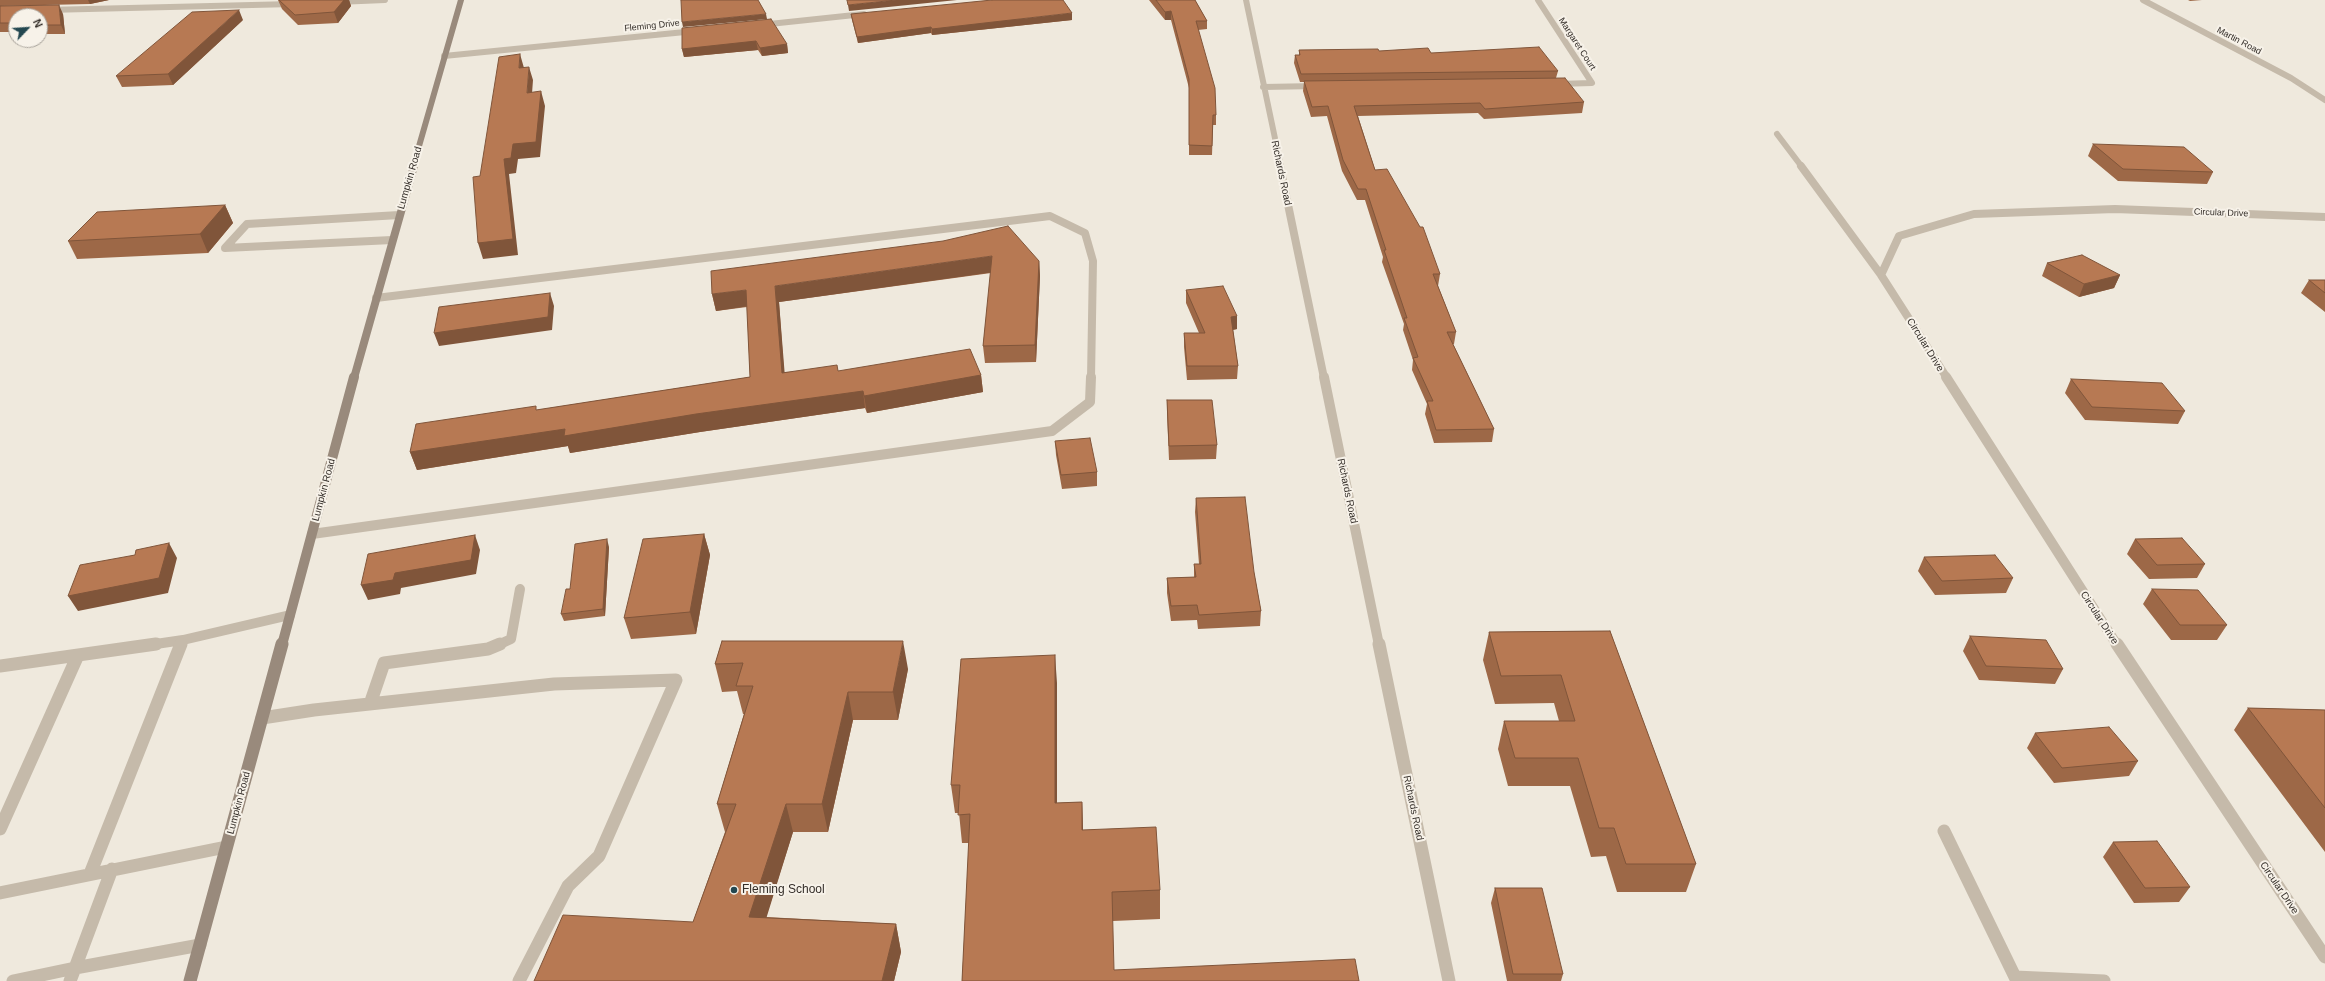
<!DOCTYPE html>
<style>
body{margin:0}
#map{position:relative;width:2325px;height:981px;overflow:hidden;background:#efe9dd;font-family:Helvetica,sans-serif}
canvas{display:block}
.north{position:absolute;left:8px;top:8px;width:40px;height:40px;box-sizing:border-box;background:#f7f2e9;border:1px solid #a9a49c;border-radius:50%;rotate:65deg;font-size:11px;font-weight:700;line-height:16px;text-align:center;color:#342e29}
.north::after{content:'';display:block;margin:auto;width:14px;height:18px;background:#234750;clip-path:polygon(50% 0,100% 100%,50% 72%,0 100%)}
</style>
<div id="map">
<canvas width="2325" height="981"></canvas>
<div class="north">N</div>
</div>
<script>
const c = document.querySelector('canvas').getContext('2d');
c.lineJoin = 'round';
const poly = rows => new Path2D(rows.map(r => 'M' + r).join(''));
function trace(path, color, width, dash) { c.strokeStyle = color; c.lineWidth = width; c.lineCap = dash ? 'butt' : 'round'; c.setLineDash(dash || []); c.stroke(path); }
function paint(path, color) { c.fillStyle = color; c.fill(path, 'evenodd'); }
function write(font, color, halo, rows, align = 'center') {
  c.font = font + ' Helvetica,sans-serif'; c.lineWidth = 4; c.setLineDash([]); c.textBaseline = 'middle'; c.strokeStyle = halo; c.fillStyle = color; for (const [text, x, y, turn = 0] of rows) {
    c.save(); c.translate(x, y); c.rotate((+turn || 0) * Math.PI / 180); c.textAlign = isNaN(turn) ? turn : align; if (halo) c.strokeText(text, 0, 0); c.fillText(text, 0, 0); c.restore();
  }
}
const serviceFar2 = poly([
 [392,240,225,248,247,224,399,215]
]);
const serviceFar1 = poly([
 [183,640,290,615],
 [149,645,183,640,181,645],
 [498,645,511,639,520,589]
]);
const service = poly([
 [0,666,156,644],
 [370,704,384,663,488,649,500,644],
 [262,718,314,710,554,684,676,680,599,856,568,886,519,981],
 [0,829,78,655],
 [1944,831,2017,981],
 [90,874,181,644],
 [0,893,226,847],
 [2015,977,2104,981],
 [13,981,75,968,112,869],
 [70,981,75,968,200,945]
]);
const minorFar3 = poly([
 [1246,0,1281,167],
 [1538,0,1592,83,1557,84],
 [2143,0,2291,78,2325,100],
 [337,2,385,0],
 [47,10,293,4],
 [760,25,864,14],
 [444,56,695,31],
 [1263,87,1317,86],
 [1777,134,1802,167]
]);
const minorFar2 = poly([
 [1280,166,1324,378],
 [1801,166,1881,275],
 [376,298,1050,216,1085,233,1093,261,1091,378],
 [1947,378,1881,275,1899,236,1974,214,2115,209,2325,217]
]);
const minorFar1 = poly([
 [1324,377,1379,645],
 [1946,377,2117,645],
 [312,534,1052,431,1090,402,1091,377]
]);
const minor = poly([
 [1379,644,1449,981],
 [2117,644,2325,957]
]);
const secondaryFar3 = poly([
 [413,167,461,0]
]);
const secondaryFar2 = poly([
 [354,378,414,166]
]);
const secondaryFar1 = poly([
 [282,645,354,377]
]);
const secondary = poly([
 [190,981,282,644]
]);
const wall = poly([
 [0,0,109,0,90,4,0,6],
 [278,0,349,0,351,6,338,23,298,25,282,9],
 [1149,0,1195,0,1207,21,1207,29,1198,30,1216,115,1216,125,1213,125,1212,155,1189,155,1189,88,1171,20,1165,20],
 [2188,0,2202,0,2190,1],
 [0,6,63,14,65,34,40,34,40,16,16,16,16,32,0,32],
 [851,14,1072,20,932,35,931,33,858,43,852,20],
 [243,20,173,85,122,87,116,76],
 [682,28,787,44,788,53,762,56,758,50,684,57,682,49],
 [1299,50,1379,51,1431,53,1558,71,1556,78,1584,102,1582,113,1484,119,1478,113,1358,116,1375,170,1440,274,1438,286,1456,332,1454,344,1453,344,1494,429,1492,442,1434,443,1425,414,1427,404,1412,370,1413,360,1403,330,1404,324,1382,262,1383,257,1365,200,1357,200,1342,171,1327,116,1311,117,1303,91,1304,82,1300,82,1294,63,1295,55,1299,55],
 [2093,144,2213,172,2207,184,2118,181,2088,156],
 [225,205,233,223,208,253,77,259,68,241],
 [1039,261,1040,276,1036,362,985,363,983,346,991,273,779,302,784,372,838,371,981,375,983,392,867,413,865,408,700,432,570,453,568,446,417,470,410,452,537,410,750,377,747,307,716,311,712,294],
 [2047,263,2120,275,2114,288,2079,297,2042,276],
 [2309,280,2325,280,2325,312,2301,293],
 [1186,290,1237,316,1237,329,1233,330,1238,366,1237,379,1187,380,1184,347,1184,333,1199,333,1186,303],
 [2071,379,2185,411,2178,424,2085,420,2065,393],
 [1167,400,1217,445,1216,459,1169,460,1167,414],
 [1055,441,1097,472,1097,486,1062,489,1056,455],
 [1196,498,1254,572,1261,611,1260,626,1198,629,1197,620,1171,621,1167,593,1167,578,1194,577,1194,564,1199,564,1195,512],
 [704,534,710,555,696,634,631,639,624,618],
 [2135,539,2205,564,2197,578,2149,579,2127,554],
 [609,547,605,616,564,621,561,614,570,589],
 [1924,557,2013,578,2006,593,1935,595,1918,571],
 [2152,589,2227,625,2217,640,2171,640,2143,604],
 [1610,631,1696,864,1686,892,1617,892,1606,856,1591,857,1570,786,1508,786,1498,749,1504,721,1559,721,1554,703,1495,704,1483,660,1489,632],
 [1970,636,2063,669,2055,684,1979,680,1963,651],
 [722,641,908,669,898,720,853,720,828,832,793,832,766,917,896,924,901,952,894,981,534,981,693,922,725,832,717,804,744,714,743,714,737,691,722,692,715,664],
 [1057,683,1057,803,1082,802,1083,830,1160,890,1160,919,1113,921,962,981,969,843,962,843,959,813,955,813,951,785],
 [2248,708,2325,710,2325,852,2234,730],
 [2035,733,2138,761,2129,776,2054,783,2027,748],
 [2113,842,2190,887,2179,902,2134,903,2103,857],
 [1495,888,1563,974,1561,981,1507,981,1491,903]
]);
const shadedWall = poly([
 [88,0,109,0,90,4],
 [344,0,349,0,351,6,338,23,334,12],
 [896,0,957,0,849,11,848,5],
 [59,5,63,14,65,34,61,25],
 [239,10,243,20,173,85,168,74],
 [1171,11,1171,20,1165,20,1165,12],
 [1072,13,1072,20,932,35,932,29],
 [766,14,767,19,683,27,682,22],
 [931,27,931,33,858,43,857,37],
 [756,41,758,50,684,57,682,49],
 [787,44,788,53,762,56,760,48],
 [520,54,524,68,519,68],
 [529,67,533,80,531,107,527,93],
 [541,91,545,106,540,157,518,159,516,173,509,174,518,255,483,259,478,243,504,159,513,144],
 [225,205,233,223,208,253,200,234],
 [992,256,994,272,779,302,786,390,782,373,775,286],
 [1039,261,1040,276,1036,362,1035,345],
 [2120,275,2114,288,2079,297,2084,284],
 [746,290,749,306,716,311,712,294],
 [550,293,554,306,552,330,439,346,434,333],
 [1237,316,1237,329,1231,330,1231,317],
 [981,375,983,392,867,413,864,396],
 [863,391,865,408,700,432,570,453,568,446,417,470,410,452,565,429,696,414],
 [704,534,710,555,696,634,690,612],
 [475,535,480,550,476,574,401,588,400,594,368,600,361,585],
 [607,539,609,547,605,616,603,609],
 [169,543,177,558,168,593,78,611,68,596],
 [903,641,908,669,898,720,893,692],
 [1055,655,1057,683,1057,832,1055,803],
 [848,692,853,720,828,832,822,804],
 [1082,802,1083,830,1082,830],
 [786,804,793,832,758,945,749,917],
 [896,924,901,952,894,981,882,981]
]);
const building = poly([
 [279,0,344,0,334,12,295,15,279,0],
 [681,0,758,0,766,14,682,22,681,0],
 [847,0,896,0,848,5,847,0],
 [992,0,1063,0,1072,13,932,29,931,27,857,37,851,14,992,0],
 [1156,0,1195,0,1207,21,1196,21,1215,88,1216,115,1213,115,1212,146,1189,145,1189,79,1171,11,1165,12,1156,0],
 [59,5,61,25,40,25,40,16,16,16,16,23,0,23,0,6,59,5],
 [239,10,168,74,116,76,192,12,239,10],
 [771,19,787,44,760,48,756,41,682,49,682,28,771,19],
 [1539,47,1558,71,1301,74,1295,55,1300,55,1299,50,1378,49,1379,51,1428,48,1431,53,1539,47],
 [520,54,519,68,529,67,527,93,541,91,536,142,513,144,511,158,504,159,513,239,478,243,473,177,480,176,499,57,520,54],
 [1565,78,1584,102,1485,109,1480,103,1354,106,1375,170,1387,169,1420,227,1423,227,1440,274,1433,274,1456,332,1447,332,1494,429,1436,430,1427,401,1433,401,1413,358,1418,357,1404,318,1407,318,1384,250,1386,250,1366,189,1358,189,1343,160,1328,106,1312,107,1304,81,1565,78],
 [2093,144,2184,147,2213,172,2123,169,2093,144],
 [225,205,200,234,68,241,97,212,225,205],
 [1008,226,1039,261,1035,345,983,346,992,256,775,286,782,373,837,365,838,371,970,349,981,375,864,396,863,391,696,414,564,436,565,429,410,452,416,424,536,406,536,410,750,377,746,290,712,294,711,271,943,241,1008,226],
 [2082,255,2120,275,2084,284,2047,263,2082,255],
 [2309,280,2325,280,2325,293,2309,280],
 [1223,286,1237,316,1231,317,1238,366,1187,366,1184,333,1205,333,1186,290,1223,286],
 [550,293,548,317,434,333,439,307,550,293],
 [2071,379,2162,383,2185,411,2092,407,2071,379],
 [1167,400,1212,400,1217,445,1169,446,1167,400],
 [1090,438,1097,472,1061,475,1055,441,1090,438],
 [1245,497,1254,572,1261,611,1199,615,1197,605,1171,606,1167,578,1196,577,1194,564,1201,564,1196,498,1245,497],
 [704,534,690,612,624,618,643,539,704,534],
 [475,535,471,560,395,573,393,580,361,585,368,554,475,535],
 [2182,538,2205,564,2157,565,2135,539,2182,538],
 [607,539,603,609,561,614,566,589,570,589,575,544,607,539],
 [169,543,159,578,68,596,80,565,135,555,136,550,169,543],
 [1995,555,2013,578,1942,581,1924,557,1995,555],
 [2152,589,2198,590,2227,625,2180,625,2152,589],
 [1610,631,1696,864,1626,864,1614,828,1599,828,1578,758,1515,758,1504,721,1575,721,1561,675,1501,676,1489,632,1610,631],
 [1970,636,2046,640,2063,669,1986,666,1970,636],
 [722,641,903,641,893,692,848,692,822,804,786,804,749,917,896,924,882,981,534,981,563,915,693,922,736,804,717,804,753,686,736,686,743,663,715,664,722,641],
 [1055,655,1055,803,1082,802,1082,830,1156,827,1160,890,1112,892,1114,970,1355,959,1359,981,962,981,970,814,958,815,960,785,951,785,961,659,1055,655],
 [2248,708,2325,710,2325,808,2248,708],
 [2109,727,2138,761,2062,768,2035,733,2109,727],
 [2157,841,2190,887,2145,888,2113,842,2157,841],
 [1495,888,1542,888,1563,974,1513,974,1495,888]
]);
const markers = [
 [734,890,4,"#234750"]
];
const farStreetnames = [
 ["Fleming Drive",652,26,-6],
 ["Martin Road",2239,41,28],
 ["Margaret Court",1577,44,57],
 ["Circular Drive",2221,213,2]
];
const streetNames = [
 ["Richards Road",1281,173,78],
 ["Lumpkin Road",410,178,-74],
 ["Circular Drive",1925,345,58],
 ["Lumpkin Road",324,490,-75],
 ["Richards Road",1347,491,78],
 ["Circular Drive",2099,618,57],
 ["Lumpkin Road",239,803,-75],
 ["Richards Road",1413,808,78],
 ["Circular Drive",2279,888,56]
];
const nearPoinames = [
 ["Fleming School",742,890]
];
trace(serviceFar2, '#c5baaa', 8);
trace(serviceFar1, '#c5baaa', 10);
trace(service, '#c5baaa', 13);
trace(minorFar3, '#c5baaa', 6);
trace(minorFar2, '#c5baaa', 8);
trace(minorFar1, '#c5baaa', 10);
trace(minor, '#c5baaa', 13);
trace(secondaryFar3, '#998a7c', 6);
trace(secondaryFar2, '#998a7c', 8);
trace(secondaryFar1, '#998a7c', 10);
trace(secondary, '#998a7c', 13);
paint(wall, '#9d6847');
paint(shadedWall, '#80553a');
paint(building, '#b77953');
trace(building, '#80553a', 1);
for (const [x, y, r, color] of markers) { const dot = new Path2D(); dot.arc(x, y, r, 0, 2 * Math.PI); c.fillStyle = color; c.fill(dot); trace(dot, '#f7f2e9', 1.5); }
write('9px', '#342e29', '#f7f2e9', farStreetnames);
write('10px', '#342e29', '#f7f2e9', streetNames);
write('12px', '#342e29', '#f7f2e9', nearPoinames, 'left');
</script>
